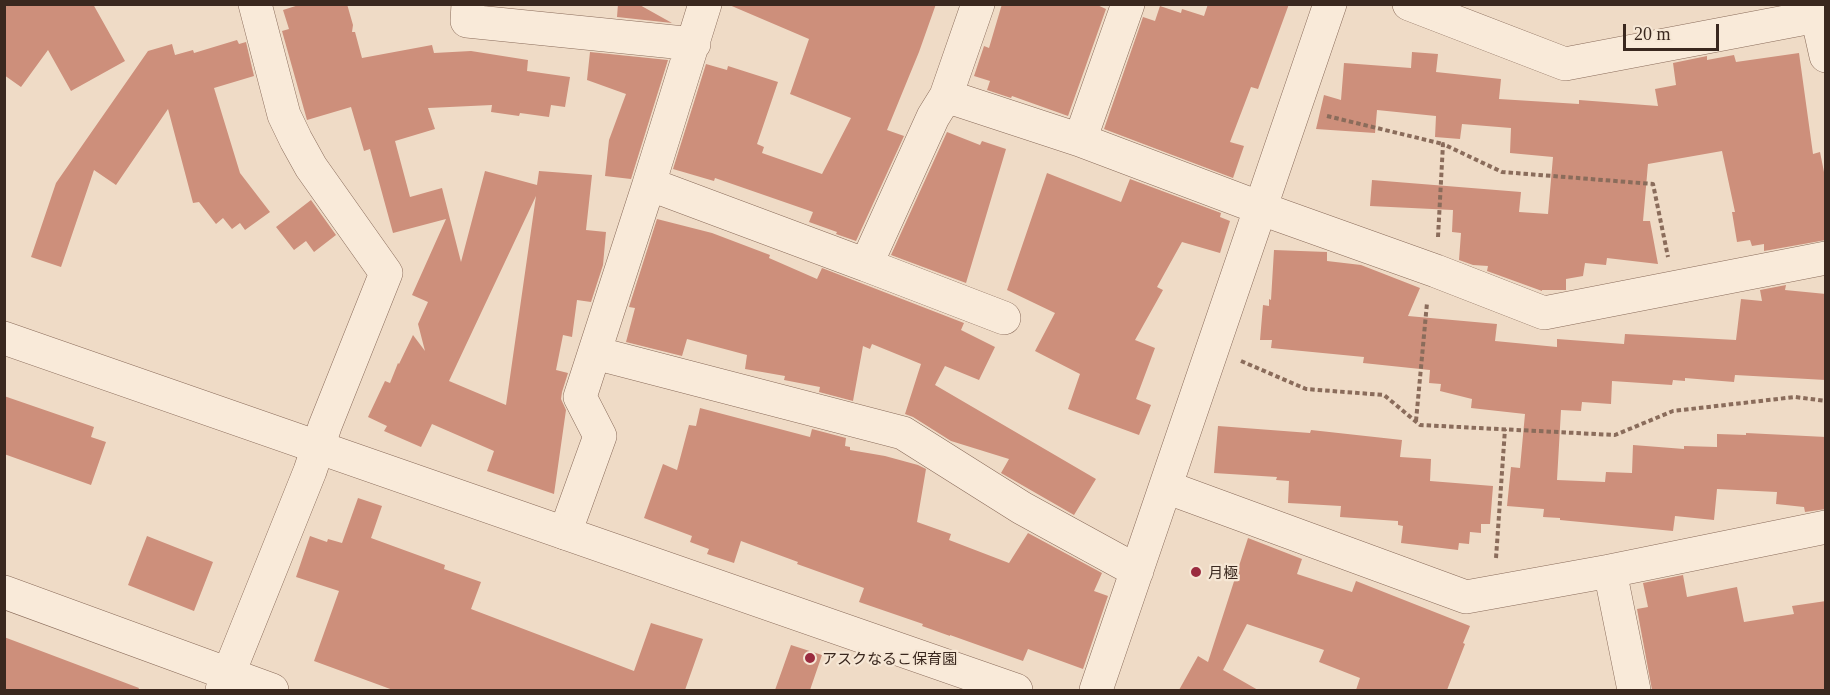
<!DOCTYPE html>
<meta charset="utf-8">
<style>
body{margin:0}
#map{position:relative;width:1830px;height:695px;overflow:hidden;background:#efdbc6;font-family:Georgia,serif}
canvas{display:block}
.frame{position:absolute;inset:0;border:6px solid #3a281f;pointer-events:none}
.scale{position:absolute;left:1623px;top:24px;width:96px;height:27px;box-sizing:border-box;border:3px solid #3a281f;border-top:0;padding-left:8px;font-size:18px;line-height:21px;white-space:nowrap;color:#3a281f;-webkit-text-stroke:4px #f6e7d5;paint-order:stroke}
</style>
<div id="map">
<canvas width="1830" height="695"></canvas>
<div class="frame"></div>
<div class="scale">20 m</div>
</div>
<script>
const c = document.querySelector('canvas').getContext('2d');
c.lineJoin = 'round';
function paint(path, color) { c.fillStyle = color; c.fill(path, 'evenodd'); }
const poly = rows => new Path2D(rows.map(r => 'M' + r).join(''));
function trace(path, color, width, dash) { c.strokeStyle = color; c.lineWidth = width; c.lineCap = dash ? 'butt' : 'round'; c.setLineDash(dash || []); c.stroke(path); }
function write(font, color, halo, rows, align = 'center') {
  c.font = font + ' Georgia,"Noto Sans JP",serif'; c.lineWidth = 4.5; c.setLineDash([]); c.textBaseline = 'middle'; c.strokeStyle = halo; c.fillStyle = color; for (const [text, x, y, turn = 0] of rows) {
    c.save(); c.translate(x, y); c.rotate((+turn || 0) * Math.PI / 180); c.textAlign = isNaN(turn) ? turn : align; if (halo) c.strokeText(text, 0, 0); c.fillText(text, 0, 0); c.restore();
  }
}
const building = poly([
 [4,4,93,4,125,61,71,91,48,50,21,87,4,75],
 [302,4,347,4,353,25,352,32,355,32,362,58,432,45,434,53,471,51,528,60,527,71,570,77,565,107,551,105,549,117,520,113,519,116,491,112,492,105,428,108,435,129,395,141,410,197,442,188,461,262,485,171,537,185,539,171,592,175,586,230,606,232,603,265,591,302,577,300,572,337,563,335,556,370,568,373,562,392,561,399,566,410,554,494,487,471,494,451,432,424,421,447,384,431,387,426,368,417,385,381,390,383,398,363,399,364,413,335,425,351,418,324,428,302,412,295,446,219,393,233,370,149,364,151,351,107,307,120,282,31,289,29,283,10],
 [536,196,506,405,449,381],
 [618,4,638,4,672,23,617,17],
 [727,4,936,4,919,52,887,130,904,136,856,241,836,234,837,232,809,222,813,212,715,178,714,181,673,169,706,64,727,70,728,66,778,82,757,144,764,147,762,153,822,174,851,118,790,94,809,39],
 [1002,4,1095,4,1106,9,1068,116,1012,96,1011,98,987,90,990,81,974,76,984,46,989,48],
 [1208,4,1289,4,1258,89,1251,87,1230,142,1244,146,1233,178,1104,129,1143,17,1155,21,1160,6,1181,13,1182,9,1204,16],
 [237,40,239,44,246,42,254,76,214,88,240,173,270,212,245,230,240,223,232,229,223,218,216,224,199,202,193,203,168,109,116,185,94,170,61,267,31,257,56,183,148,51,172,44,175,55,193,50,194,53],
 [590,52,668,60,631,179,605,176,609,140,626,94,587,80],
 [1412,52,1438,54,1436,72,1501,79,1499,99,1579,104,1579,100,1658,106,1655,89,1676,85,1673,63,1707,56,1707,60,1734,55,1736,62,1799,53,1813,154,1820,152,1826,182,1826,240,1764,251,1764,244,1752,246,1750,240,1737,242,1732,212,1735,212,1722,151,1648,164,1643,221,1650,221,1658,264,1607,258,1606,265,1585,263,1583,276,1566,279,1566,290,1542,290,1542,291,1487,271,1488,266,1473,265,1459,260,1461,233,1452,232,1453,210,1370,206,1372,180,1521,192,1519,212,1548,214,1553,157,1510,153,1511,128,1462,124,1460,139,1435,137,1436,116,1377,110,1375,133,1316,129,1324,95,1341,100,1344,63,1411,68],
 [947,132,980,145,982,141,1006,149,966,283,891,255],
 [1047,173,1121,202,1130,179,1221,213,1220,217,1230,221,1220,253,1182,242,1157,287,1163,290,1135,340,1155,348,1136,399,1151,405,1139,435,1068,409,1080,374,1035,351,1055,313,1007,290],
 [311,200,336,235,314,252,306,241,294,250,276,227],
 [657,219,712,233,770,255,769,258,817,279,822,268,964,323,961,330,995,347,979,380,945,366,935,385,1096,479,1074,515,1001,473,1009,459,951,441,913,417,905,414,921,364,872,344,870,349,863,346,853,401,819,392,820,387,784,380,785,376,745,369,747,355,687,339,682,356,626,342,635,308,629,307],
 [1274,250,1327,252,1327,261,1361,265,1420,288,1408,316,1497,324,1495,341,1557,347,1557,339,1624,344,1625,334,1736,340,1741,299,1762,301,1760,290,1786,285,1785,290,1826,294,1826,380,1735,375,1734,382,1685,378,1685,381,1673,380,1672,385,1612,381,1611,404,1582,402,1581,411,1561,410,1557,480,1605,482,1606,472,1632,473,1633,445,1684,449,1684,446,1717,447,1717,434,1746,435,1746,433,1826,437,1826,509,1805,512,1804,507,1776,504,1777,492,1717,489,1714,520,1675,516,1673,531,1560,520,1560,518,1543,517,1544,509,1507,506,1511,467,1520,468,1525,414,1471,408,1472,399,1440,391,1441,384,1429,383,1430,370,1363,363,1364,357,1271,348,1272,340,1260,340,1263,305,1269,306,1269,299,1271,300],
 [4,396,94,427,91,437,106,442,91,485,4,454],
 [700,408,810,437,812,429,846,438,845,446,850,447,850,450,885,456,918,465,926,469,917,522,951,534,949,540,1009,563,1028,533,1102,573,1094,591,1108,596,1083,669,1028,649,1023,661,950,635,950,636,922,626,923,624,859,602,864,588,797,564,798,562,741,541,734,563,707,554,709,549,690,542,692,536,644,518,663,464,677,470,689,425,696,426],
 [1218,426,1310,433,1311,430,1402,440,1400,457,1431,459,1430,481,1493,486,1490,524,1481,524,1481,533,1470,532,1469,544,1459,543,1458,550,1401,543,1403,526,1398,525,1398,521,1340,517,1341,506,1288,503,1289,481,1276,480,1277,477,1214,473],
 [358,498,382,506,371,538,445,565,444,569,481,582,471,609,634,671,651,623,703,639,685,690,393,690,314,661,339,591,296,577,310,536,327,542,328,539,342,543],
 [147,536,213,562,194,611,128,585],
 [1248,538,1302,559,1297,574,1352,592,1356,581,1470,626,1463,643,1465,644,1447,690,1356,690,1360,678,1319,662,1324,650,1247,624,1223,670,1258,690,1179,690,1198,656,1208,662],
 [1683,575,1687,597,1737,587,1744,622,1794,614,1792,606,1826,601,1826,690,1652,690,1637,609,1648,607,1643,583],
 [4,637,139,688,138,690,4,690],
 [791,645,822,655,810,690,775,690]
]);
const path = poly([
 [1327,116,1443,144],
 [1438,237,1443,144,1502,172,1653,184,1668,257],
 [1241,361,1306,389,1384,395,1420,425,1615,435,1673,411,1795,397,1826,401],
 [1416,421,1427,303],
 [1496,558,1505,429]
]);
const minor = poly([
 [468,4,467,21,694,44],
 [705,4,649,184,866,265,933,117,946,96,978,4],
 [1409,4,1565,64,1817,16],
 [1819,4,1817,16,1826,56],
 [946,96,1080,140,1279,215,1436,271,1544,313,1826,258],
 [1080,140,1128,4],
 [866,265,1004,318],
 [595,353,903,433,1022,508,1137,571],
 [1166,487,1466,597,1610,571,1826,527],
 [565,533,600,436,580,397,649,184],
 [1610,571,1634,690],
 [4,592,272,690],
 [222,690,310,471,325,426,386,273,311,167,296,140,284,115,255,4],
 [1096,690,1330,4]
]);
const tertiary = poly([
 [4,338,1016,690]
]);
const markers = [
 [1196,572,6,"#9a2b3f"],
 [810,658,6,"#9a2b3f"]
];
const poiNames = [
 ["月極",1208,572],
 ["アスクなるこ保育園",822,658]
];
paint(building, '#cd8f7b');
trace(minor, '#8a6c5b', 34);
trace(tertiary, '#8a6c5b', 34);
trace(path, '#8a6c5b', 4, [4.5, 3]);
trace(minor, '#f9ead9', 33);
trace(tertiary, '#f9ead9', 33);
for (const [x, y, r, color] of markers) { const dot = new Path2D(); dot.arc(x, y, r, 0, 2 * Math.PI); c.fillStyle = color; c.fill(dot); trace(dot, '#f6e7d5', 2); }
write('15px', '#3a281f', '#f6e7d5', poiNames, 'left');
</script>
